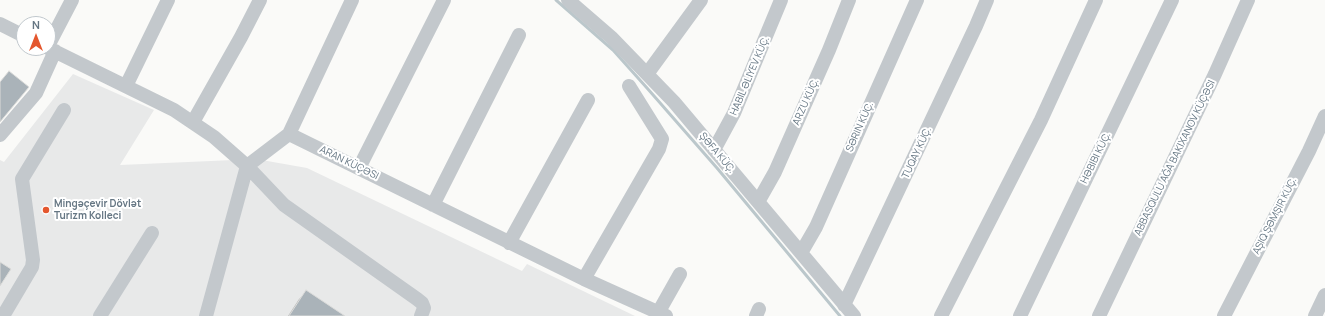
<!DOCTYPE html>
<meta charset="utf-8">
<style>
body{margin:0}
#map{position:relative;width:1325px;height:316px;overflow:hidden;background:#fafaf8;font-family:Manrope,sans-serif}
canvas{display:block}
.north{position:absolute;left:16px;top:16px;width:40px;height:40px;box-sizing:border-box;background:#fff;border:1px solid #c1c8cd;border-radius:50%;rotate:0deg;font-size:11px;font-weight:700;line-height:16px;text-align:center;color:#657683}
.north::after{content:'';display:block;margin:auto;width:14px;height:18px;background:#e4572e;clip-path:polygon(50% 0,100% 100%,50% 72%,0 100%)}
</style>
<div id="map">
<canvas width="1325" height="316"></canvas>
<div class="north">N</div>
</div>
<script>
const c = document.querySelector('canvas').getContext('2d');
c.lineJoin = 'round';
function paint(path, color) { c.fillStyle = color; c.fill(path, 'evenodd'); }
const poly = rows => new Path2D(rows.map(r => 'M' + r).join(''));
function trace(path, color, width, dash) { c.strokeStyle = color; c.lineWidth = width; c.lineCap = dash ? 'butt' : 'round'; c.setLineDash(dash || []); c.stroke(path); }
function write(font, color, halo, rows, align = 'center') {
  c.font = font + ' Manrope,sans-serif'; c.lineWidth = 4; c.setLineDash([]); c.textBaseline = 'middle'; c.strokeStyle = halo; c.fillStyle = color; for (const [text, x, y, turn = 0] of rows) {
    c.save(); c.translate(x, y); c.rotate((+turn || 0) * Math.PI / 180); c.textAlign = isNaN(turn) ? turn : align; if (halo) c.strokeText(text, 0, 0); c.fillText(text, 0, 0); c.restore();
  }
}
const built = poly([
 [73,74,154,110,120,165,256,159,307,168,522,271,527,264,635,316,0,316,0,160,4,162]
]);
const shadow = poly([
 [307,292,344,316,288,316,299,299]
]);
const stream = poly([
 [556,0,613,50,647,88,717,168,840,316]
]);
const building = poly([
 [9,71,29,87,0,122,0,82,9,71],
 [0,262,11,269,0,286,0,262],
 [306,290,345,316,289,316,306,290]
]);
const minor = poly([
 [568,0,612,38,674,102,854,316],
 [0,24,24,36],
 [48,46,72,0],
 [48,48,174,110,214,137,247,166,289,134,584,279,666,316],
 [647,74,701,0],
 [126,86,168,0],
 [193,122,241,37,260,0],
 [289,134,352,0],
 [0,135,36,93,55,51],
 [714,150,734,113,781,0],
 [359,168,444,0],
 [758,202,775,172,829,50,849,0],
 [433,205,519,35],
 [509,243,588,100],
 [801,253,816,227,917,0],
 [584,279,659,149,662,139,629,86],
 [844,305,976,26,987,0],
 [658,313,680,274],
 [3,316,32,267,33,260,22,179,64,110],
 [100,316,152,233],
 [206,316,247,166,284,205,417,299,422,303,424,308,421,316],
 [756,316,759,309],
 [941,316,1041,120,1096,0],
 [1020,316,1172,0],
 [1099,316,1215,74,1248,0],
 [1224,316,1309,151,1325,116],
 [1315,316,1325,295]
]);
const markers = [
 [46,210,4,"#e4572e"]
];
const streetNames = [
 ["HABIL ƏLIYEV KÜÇ.",750,76,-67],
 ["ARZU KÜÇ.",806,102,-66],
 ["SƏRIN KÜÇ.",860,127,-66],
 ["ŞƏFA KÜÇ.",717,153,50],
 ["TUQAY KÜÇ.",917,153,-65],
 ["HƏBIBI KÜÇ.",1096,158,-64],
 ["ABBASQULU AĞA BAKIXANOV KÜÇƏSI",1175,158,-64],
 ["ARAN KÜÇƏSI",349,163,26],
 ["AŞIQ ŞƏMŞIR KÜÇ.",1275,216,-63]
];
const poiNames = [
 ["Mingəçevir Dövlət",54,204],
 ["Turizm Kolleci",54,216]
];
paint(built, '#e8e9e9');
paint(shadow, '#0003');
trace(stream, '#bbc7cb', 3);
paint(building, '#aab3b9');
trace(building, '#dcdcda', 1);
trace(minor, '#c3c8cc', 14);
for (const [x, y, r, color] of markers) { const dot = new Path2D(); dot.arc(x, y, r, 0, 2 * Math.PI); c.fillStyle = color; c.fill(dot); trace(dot, '#fff', 1.5); }
write('10px', '#657683', '#fff', streetNames);
write('bold 10px', '#657683', '#fff', poiNames, 'left');
</script>
